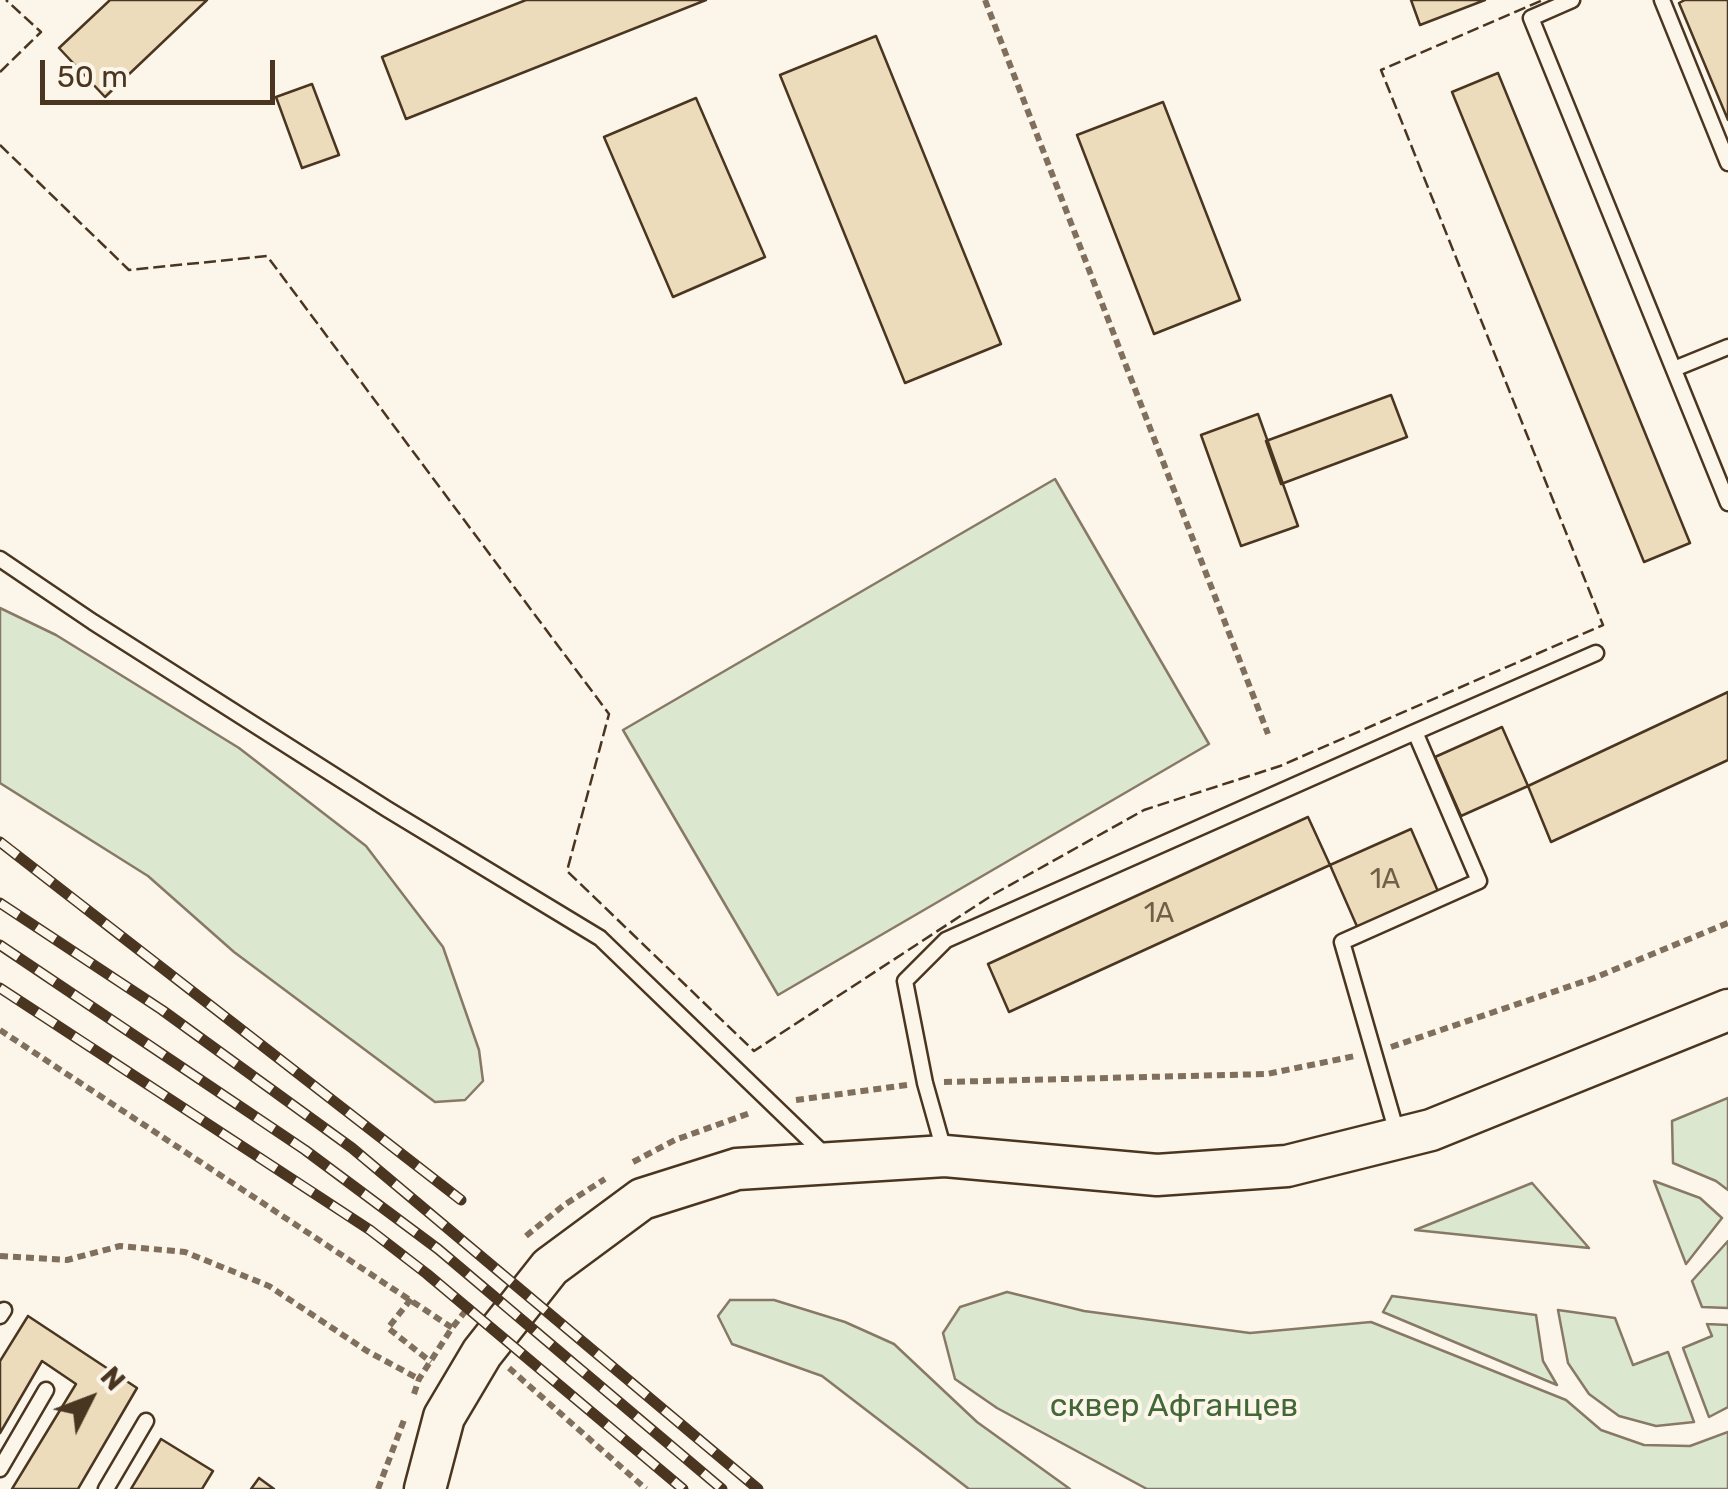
<!DOCTYPE html>
<meta charset="utf-8">
<style>
body{margin:0}
#map{position:relative;width:1728px;height:1489px;overflow:hidden;background:#fbf6e9;font-family:Rubik,sans-serif}
canvas{display:block}
.north{position:absolute;left:40px;top:1349px;width:100px;height:100px;-webkit-text-stroke:8px #fbf6e9;paint-order:stroke;rotate:48deg;font-size:28px;font-weight:700;line-height:40px;text-align:center;color:#4a3520}
.north::after{content:'';display:block;margin:auto;width:35px;height:45px;background:#4a3520;clip-path:polygon(50% 0,100% 100%,50% 72%,0 100%)}
.scale{position:absolute;left:40px;top:60px;width:235px;height:45px;box-sizing:border-box;border:5px solid #4a3520;border-top:0;padding-left:12px;font-size:30px;line-height:35px;white-space:nowrap;color:#4a3520;-webkit-text-stroke:8px #fbf6e9;paint-order:stroke}
</style>
<div id="map">
<canvas width="1728" height="1489"></canvas>
<div class="north">N</div>
<div class="scale">50 m</div>
</div>
<script>
const c = document.querySelector('canvas').getContext('2d');
c.lineJoin = 'round';
function paint(path, color) { c.fillStyle = color; c.fill(path, 'evenodd'); }
const poly = rows => new Path2D(rows.map(r => 'M' + r).join(''));
function trace(path, color, width, dash) { c.strokeStyle = color; c.lineWidth = width; c.lineCap = dash ? 'butt' : 'round'; c.setLineDash(dash || []); c.stroke(path); }
function write(font, color, halo, rows, align = 'center') {
  c.font = font + ' Rubik,sans-serif'; c.lineWidth = 8; c.setLineDash([]); c.textBaseline = 'middle'; c.strokeStyle = halo; c.fillStyle = color; for (const [text, x, y, turn = 0] of rows) {
    c.save(); c.translate(x, y); c.rotate((+turn || 0) * Math.PI / 180); c.textAlign = isNaN(turn) ? turn : align; if (halo) c.strokeText(text, 0, 0); c.fillText(text, 0, 0); c.restore();
  }
}
const green = poly([
 [1055,479,1209,744,778,995,623,730,1055,479],
 [0,608,56,635,239,748,366,846,443,947,479,1050,483,1081,465,1100,435,1102,234,952,148,876,0,783,0,608],
 [1728,1098,1728,1190,1716,1181,1673,1163,1672,1121,1728,1098],
 [1654,1181,1700,1198,1722,1218,1686,1264,1654,1181],
 [1532,1183,1589,1248,1415,1230,1532,1183],
 [1728,1241,1728,1308,1702,1307,1692,1281,1728,1241],
 [1007,1292,1084,1311,1250,1333,1371,1322,1566,1400,1601,1430,1644,1445,1690,1446,1728,1432,1728,1489,1147,1489,997,1408,955,1379,943,1333,960,1307,1007,1292],
 [1392,1296,1536,1315,1543,1361,1557,1385,1383,1312,1392,1296],
 [730,1300,774,1300,845,1322,894,1344,977,1422,1070,1489,969,1489,822,1376,732,1344,718,1316,730,1300],
 [1558,1310,1615,1318,1633,1365,1668,1352,1694,1422,1656,1426,1619,1416,1589,1394,1568,1363,1558,1310],
 [1707,1324,1728,1325,1728,1407,1709,1417,1683,1348,1712,1336,1707,1324]
]);
const building = poly([
 [110,0,207,0,105,97,59,48,110,0],
 [526,0,706,0,406,119,382,57,526,0],
 [1411,0,1485,0,1420,25,1411,0],
 [1685,0,1728,0,1728,120,1679,3,1685,0],
 [876,36,1001,344,905,383,780,75,876,36],
 [1498,73,1690,543,1644,562,1452,92,1498,73],
 [312,84,339,155,302,168,276,97,312,84],
 [696,98,765,257,673,297,604,137,696,98],
 [1163,102,1240,300,1154,334,1077,135,1163,102],
 [1391,395,1407,437,1281,484,1266,441,1391,395],
 [1258,414,1298,526,1241,546,1201,435,1258,414],
 [1728,692,1728,760,1551,842,1528,786,1728,692],
 [1502,727,1528,786,1461,816,1435,757,1502,727],
 [1308,817,1330,865,1009,1012,988,964,1308,817],
 [1411,829,1440,896,1359,931,1330,865,1411,829],
 [28,1316,137,1388,78,1489,12,1489,76,1384,42,1361,0,1433,0,1361,28,1316],
 [161,1439,213,1471,202,1489,131,1489,161,1439],
 [259,1478,274,1489,251,1489,259,1478]
]);
const path = poly([
 [985,0,1268,734],
 [0,1030,454,1329],
 [1391,1047,1594,978,1728,923],
 [944,1082,1267,1074,1355,1056],
 [796,1100,907,1085],
 [633,1162,675,1140,750,1113],
 [526,1236,564,1205,605,1179],
 [0,1256,67,1260,120,1246,185,1252,269,1286,367,1351,419,1379],
 [411,1299,388,1328,431,1362],
 [509,1368,646,1489],
 [414,1394,419,1379,452,1328,471,1304],
 [378,1489,404,1420]
]);
const service = poly([
 [1572,0,1531,18,1728,503],
 [1662,0,1728,163],
 [1674,369,1728,347],
 [0,559,93,622,387,809,600,938,825,1155],
 [1397,1133,1342,942,1479,881,1415,732,1596,653],
 [945,1154,925,1083,905,981,946,940,1415,732],
 [0,1316,4,1310],
 [0,1469,46,1390],
 [106,1489,146,1421]
]);
const secondary = poly([
 [425,1489,444,1417,482,1353,550,1267,642,1199,737,1169,945,1156,1157,1175,1287,1166,1431,1130,1728,1010]
]);
const rail = poly([
 [0,842,461,1200],
 [0,903,162,1010,352,1148,758,1489],
 [0,945,305,1150,438,1249,722,1489],
 [0,988,370,1230,427,1274,683,1489]
]);
const fence = poly([
 [0,72,41,32,6,0],
 [0,145,129,270,267,256,609,714,567,871,754,1051,994,894,1144,810,1280,766,1603,625,1381,70,1543,0]
]);
const numberNames = [
 ["1А",1385,880],
 ["1А",1159,914]
];
const parkNames = [
 ["сквер Афганцев",1174,1407]
];
paint(green, '#dce7d0');
trace(green, '#887966', 2.5);
paint(building, '#ecdcbc');
trace(building, '#4a3520', 2.5);
trace(service, '#4a3520', 19);
trace(secondary, '#4a3520', 45);
trace(path, '#7f6f5c', 6, [8, 5]);
trace(service, '#fbf6e9', 14);
trace(secondary, '#fbf6e9', 40);
trace(rail, '#4a3520', 11);
trace(rail, '#fbf6e9', 8, [22]);
trace(fence, '#4a3520', 2.5, [12, 5]);
write('28px', '#725f47', null, numberNames);
write('32px', '#436837', '#fbf6e9', parkNames);
</script>
